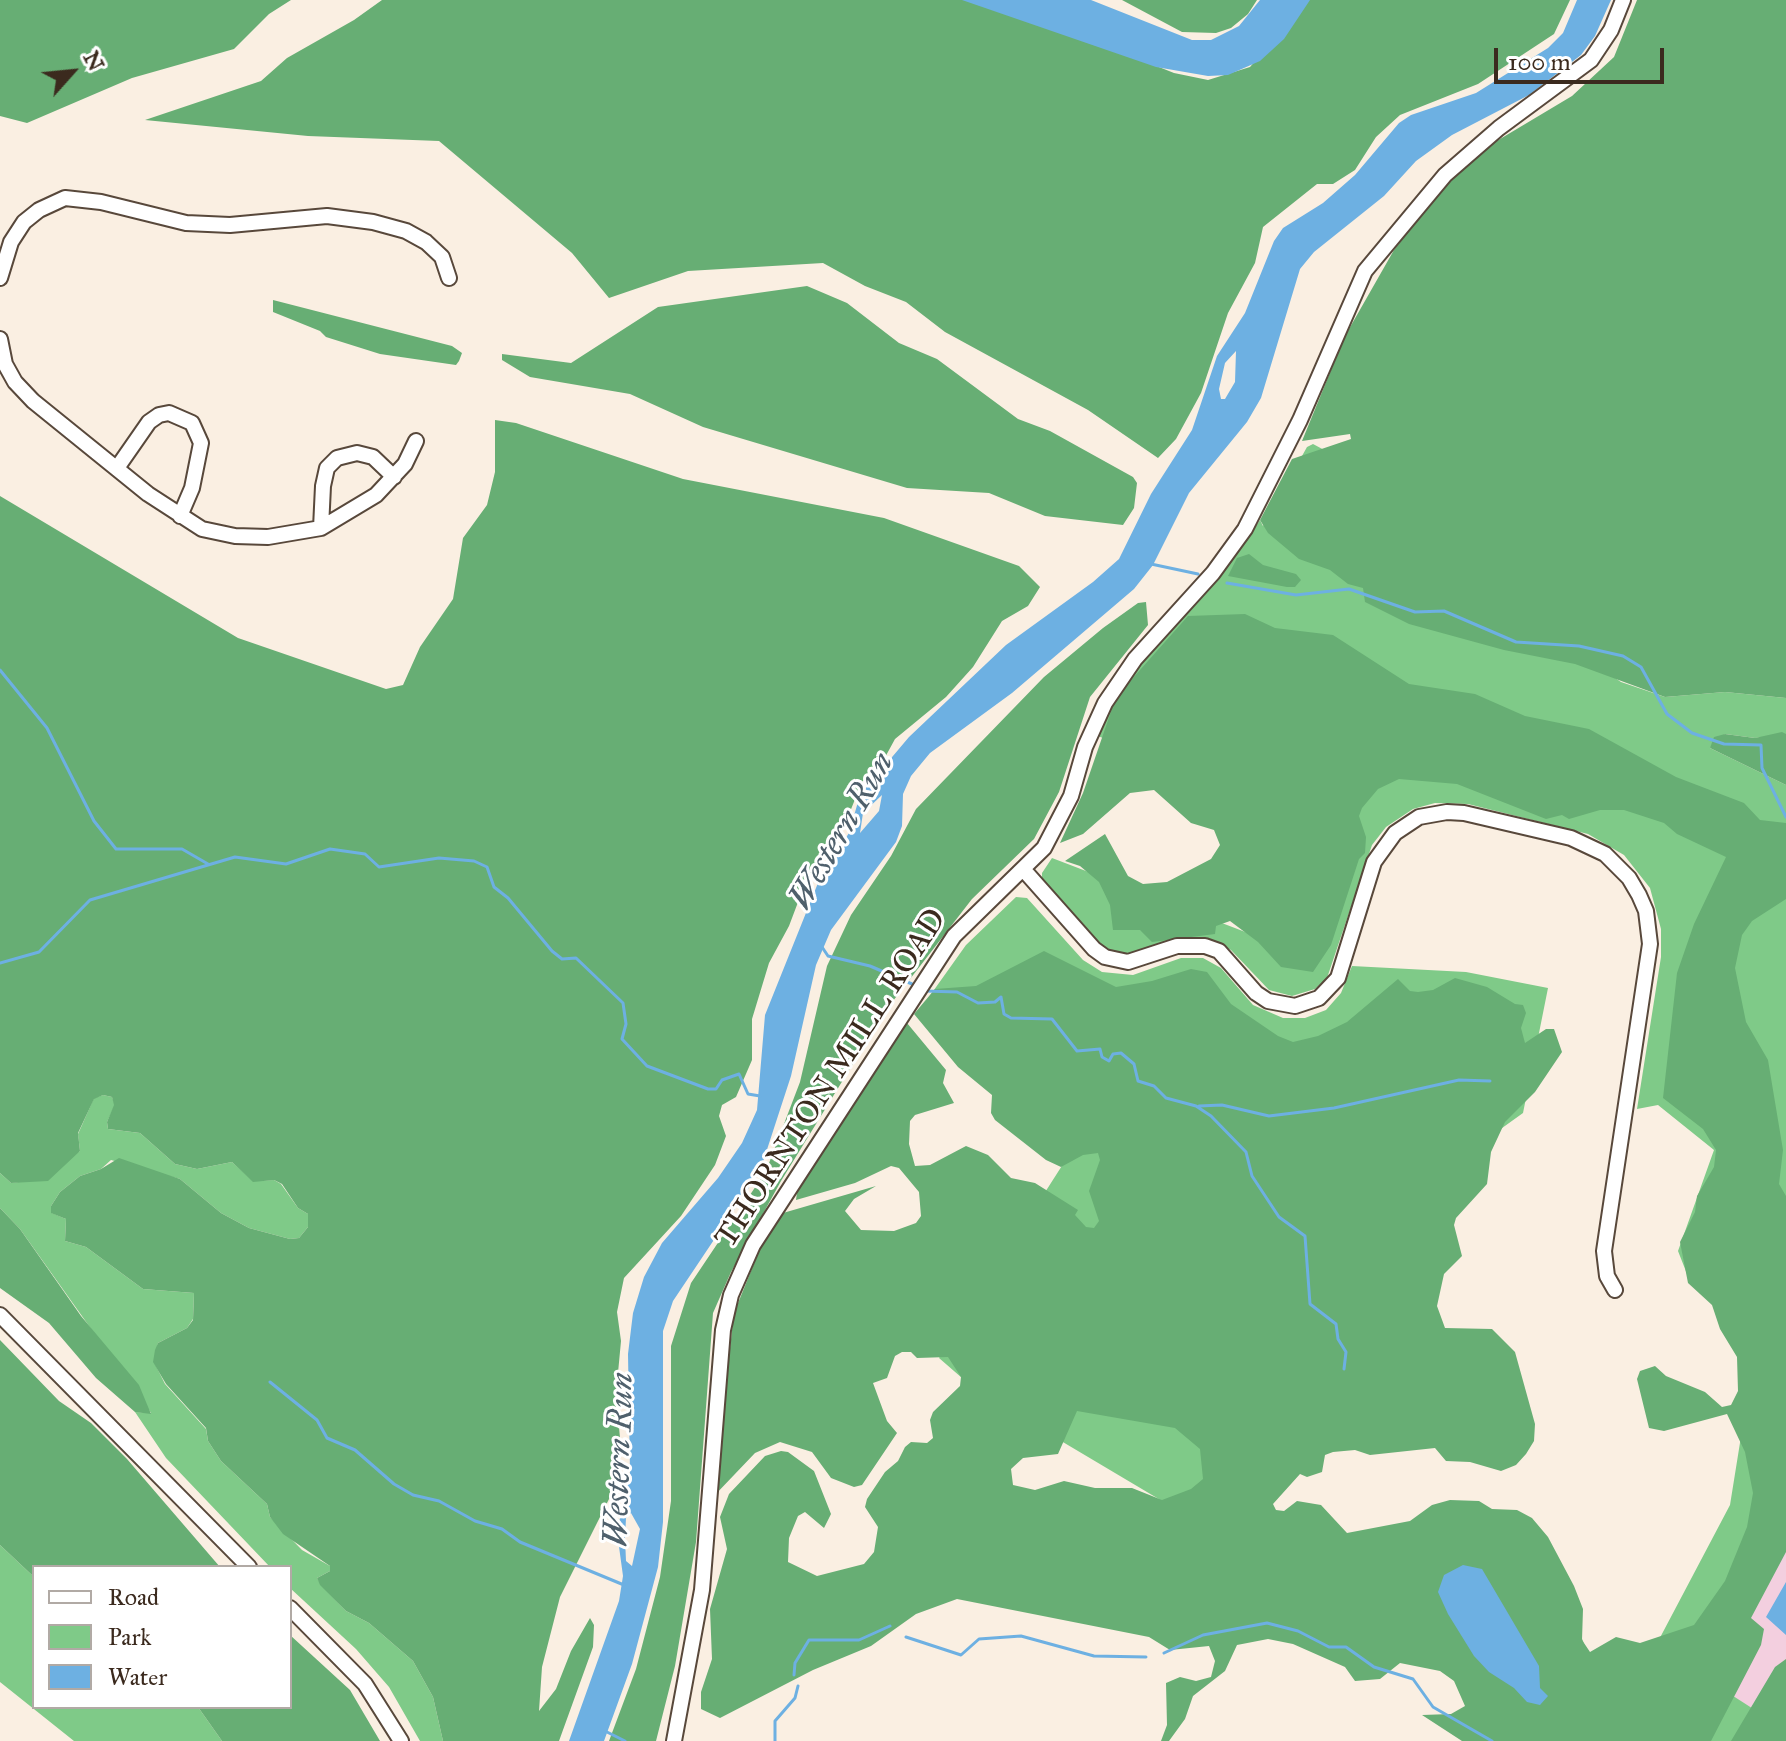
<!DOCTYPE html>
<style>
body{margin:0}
#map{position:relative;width:1786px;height:1741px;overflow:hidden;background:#faefe2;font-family:"IM FELL Great Primer",serif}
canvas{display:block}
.legend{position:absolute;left:32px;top:1565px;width:260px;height:144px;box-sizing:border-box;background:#fff;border:2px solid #b1aaa5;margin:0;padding:10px 14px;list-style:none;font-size:24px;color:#3b2a1e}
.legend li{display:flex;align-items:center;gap:16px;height:40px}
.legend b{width:40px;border:2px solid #b1aaa5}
.north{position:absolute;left:32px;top:32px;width:80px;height:80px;-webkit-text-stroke:6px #fff;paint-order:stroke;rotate:63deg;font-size:22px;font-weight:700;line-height:32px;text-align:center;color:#3b2a1e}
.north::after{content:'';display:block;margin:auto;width:28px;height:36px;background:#3b2a1e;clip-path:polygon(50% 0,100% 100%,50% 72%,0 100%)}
.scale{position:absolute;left:1494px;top:48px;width:170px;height:36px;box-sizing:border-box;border:4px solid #3b2a1e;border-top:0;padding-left:10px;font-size:24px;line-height:28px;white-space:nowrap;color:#3b2a1e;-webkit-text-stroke:6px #fff;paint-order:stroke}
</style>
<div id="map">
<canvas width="1786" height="1741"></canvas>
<ul class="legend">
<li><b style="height:10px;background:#fff"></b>Road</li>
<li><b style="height:22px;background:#7fca88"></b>Park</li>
<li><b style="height:22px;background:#6db0e2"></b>Water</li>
</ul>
<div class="north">N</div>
<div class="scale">100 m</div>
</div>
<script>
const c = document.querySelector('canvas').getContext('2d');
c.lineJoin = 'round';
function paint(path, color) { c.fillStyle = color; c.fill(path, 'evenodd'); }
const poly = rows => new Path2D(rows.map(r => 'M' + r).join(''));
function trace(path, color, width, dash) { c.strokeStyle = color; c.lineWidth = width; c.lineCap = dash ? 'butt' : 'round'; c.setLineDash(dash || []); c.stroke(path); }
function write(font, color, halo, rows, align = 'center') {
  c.font = font + ' "IM FELL Great Primer",serif'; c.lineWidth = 6; c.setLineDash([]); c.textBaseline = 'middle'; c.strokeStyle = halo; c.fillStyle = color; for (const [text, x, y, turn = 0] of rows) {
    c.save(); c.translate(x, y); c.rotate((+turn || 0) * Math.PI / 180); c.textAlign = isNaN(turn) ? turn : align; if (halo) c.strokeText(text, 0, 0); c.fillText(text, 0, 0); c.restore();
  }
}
const built = poly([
 [1786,1507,1786,1730,1699,1675]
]);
const green = poly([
 [1313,444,1328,452,1460,572,1621,682,1665,697,1725,692,1786,698,1786,734,1755,738,1725,734,1710,748,1786,785,1786,1507,1699,1674,1786,1730,1786,1741,1566,1741,977,1391,939,1358,1081,1136,924,1004,966,945,1016,897,1027,898,1083,960,1102,972,1133,975,1181,958,1203,958,1221,968,1253,1005,1283,1018,1305,1018,1326,1010,1341,993,1352,966,1466,972,1548,988,1523,1113,1438,1174,1203,1509,1563,1595,1583,1641,1597,1688,1625,1704,1730,1505,1761,1312,1689,1279,1678,1251,1714,1150,1658,1105,1637,1109,1661,957,1661,929,1650,888,1624,855,1588,834,1468,804,1435,803,1413,809,1386,827,1372,845,1327,978,1315,989,1292,996,1269,990,1231,950,1207,939,1181,938,1131,955,1106,952,1042,885,1042,873,1052,858,1308,956,1355,834,1095,735,1138,661,1253,525,1256,526,1260,520,1263,526,1307,447],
 [103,1095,112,1097,115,1105,107,1122,108,1129,140,1133,175,1164,197,1169,232,1162,253,1181,274,1180,281,1184,298,1208,308,1214,308,1227,299,1238,290,1239,249,1228,221,1213,180,1179,111,1160,101,1169,80,1176,60,1192,51,1206,52,1213,66,1219,65,1241,86,1247,143,1289,194,1293,193,1319,187,1328,158,1343,154,1362,165,1384,206,1429,208,1441,221,1461,267,1504,270,1517,302,1550,330,1566,330,1571,317,1578,321,1585,346,1611,369,1623,413,1661,433,1697,443,1741,420,1741,389,1687,356,1649,290,1588,290,1567,270,1567,166,1458,135,1412,151,1413,20,1229,0,1208,0,1173,11,1183,33,1180,80,1151,78,1134,94,1098],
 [0,1545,34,1577,34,1707,198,1707,222,1741,74,1741,0,1682]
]);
const forest = poly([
 [0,0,291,0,269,14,234,49,132,78,27,123,0,116],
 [382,0,990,0,1174,73,1208,80,1250,67,1308,0,1570,0,1554,34,1478,84,1400,115,1376,137,1355,170,1333,184,1317,184,1263,227,1255,263,1228,313,1201,393,1176,439,1158,458,1088,410,945,332,906,302,865,286,823,263,688,271,609,298,572,253,439,141,308,136,145,120,261,81,287,58,354,20],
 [1122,0,1257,0,1248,14,1231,28,1216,33,1182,32],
 [1637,0,1786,0,1786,698,1725,692,1665,697,1575,664,1504,650,1409,624,1365,602,1363,588,1348,584,1330,570,1299,559,1268,533,1260,520,1292,459,1351,439,1350,434,1302,441,1345,336,1394,250,1453,174,1490,145,1572,96,1614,57],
 [807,286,847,303,899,343,937,359,1018,419,1050,431,1133,477,1137,483,1134,508,1123,525,1045,516,989,493,907,488,703,427,630,394,530,377,502,360,502,354,571,363,658,307],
 [273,300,452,346,462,353,459,361,456,365,380,354,326,337,320,331,273,312],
 [495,420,516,423,683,479,884,518,1019,566,1040,587,1028,606,1002,621,973,667,946,697,895,739,883,761,862,782,843,829,806,881,789,926,769,963,752,1019,752,1060,736,1097,722,1105,719,1116,726,1136,715,1165,681,1216,624,1278,617,1312,621,1341,616,1394,620,1438,611,1495,560,1597,542,1667,539,1711,556,1689,571,1651,590,1618,594,1625,593,1647,559,1741,443,1741,433,1697,413,1661,369,1623,346,1611,320,1585,317,1578,330,1571,330,1566,283,1534,270,1517,267,1504,221,1461,208,1441,206,1428,166,1384,153,1362,155,1350,158,1343,187,1328,193,1320,194,1293,143,1289,86,1247,65,1241,66,1219,51,1213,51,1206,60,1192,80,1176,101,1169,119,1158,180,1179,221,1213,249,1228,290,1239,299,1238,308,1227,308,1214,298,1208,282,1184,274,1180,253,1182,232,1162,197,1169,175,1164,140,1133,108,1129,107,1122,114,1105,112,1097,103,1095,94,1099,78,1133,80,1151,48,1181,11,1183,0,1173,0,496,238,638,386,689,403,685,420,647,453,599,463,538,487,505,495,472],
 [1249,554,1263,565,1296,574,1301,580,1295,587,1287,587,1228,576,1237,558],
 [1146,602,1148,625,1090,697,1059,792,1034,839,972,899,886,1010,781,1181,731,1272,713,1313,696,1542,675,1666,656,1741,609,1741,636,1669,660,1577,671,1501,671,1346,691,1283,766,1171,800,1082,827,966,851,915,891,856,916,809,1044,677,1103,628,1138,603],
 [1245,614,1275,628,1333,635,1409,684,1475,694,1525,716,1589,729,1676,777,1744,803,1760,820,1786,823,1786,899,1752,921,1742,935,1735,968,1746,1022,1768,1060,1783,1150,1779,1184,1786,1196,1786,1552,1751,1618,1764,1629,1761,1645,1711,1741,1462,1741,1422,1715,1451,1714,1465,1706,1454,1681,1440,1671,1400,1663,1380,1679,1355,1681,1345,1667,1293,1644,1268,1639,1237,1645,1225,1671,1193,1696,1185,1719,1169,1741,1161,1741,1167,1725,1166,1683,1180,1677,1196,1681,1211,1677,1215,1661,1209,1646,1170,1650,1149,1637,957,1599,916,1614,871,1646,813,1670,720,1718,701,1709,701,1692,712,1659,710,1609,727,1549,720,1517,729,1494,765,1456,781,1451,788,1452,814,1471,831,1514,824,1528,805,1512,798,1516,789,1538,788,1562,817,1576,864,1564,874,1552,878,1527,865,1507,867,1499,885,1472,898,1461,905,1447,911,1442,927,1443,933,1438,930,1420,933,1412,960,1386,961,1377,948,1357,917,1358,911,1352,902,1352,895,1356,887,1378,873,1383,887,1421,897,1433,862,1485,854,1487,831,1478,812,1452,780,1442,755,1453,713,1497,734,1313,766,1234,783,1213,876,1186,854,1199,845,1211,861,1230,894,1231,916,1223,921,1216,919,1192,899,1168,891,1166,855,1183,796,1200,798,1185,907,1023,946,1070,943,1083,954,1103,915,1115,910,1121,909,1144,915,1166,930,1165,966,1146,988,1155,1011,1178,1035,1183,1078,1210,1075,1215,1086,1227,1094,1228,1099,1221,1089,1191,1100,1160,1098,1153,1083,1155,1061,1167,1046,1160,995,1120,991,1113,992,1095,958,1067,914,1014,935,989,976,986,1044,951,1116,987,1152,981,1191,969,1207,972,1231,1004,1278,1036,1293,1042,1318,1036,1347,1022,1398,979,1410,991,1418,992,1433,990,1455,978,1487,987,1515,1004,1523,1005,1526,1013,1521,1028,1525,1043,1546,1029,1554,1029,1562,1052,1535,1092,1505,1122,1491,1152,1487,1184,1456,1218,1454,1225,1462,1256,1444,1274,1437,1306,1445,1328,1492,1329,1515,1352,1535,1424,1534,1441,1526,1454,1516,1465,1501,1471,1470,1462,1446,1461,1435,1448,1370,1455,1355,1450,1333,1452,1325,1455,1322,1472,1307,1477,1300,1474,1273,1504,1276,1510,1284,1511,1297,1501,1321,1505,1347,1533,1410,1521,1432,1505,1450,1500,1479,1501,1492,1509,1517,1510,1532,1518,1548,1537,1574,1586,1583,1609,1582,1640,1590,1652,1616,1637,1640,1643,1694,1625,1725,1581,1747,1527,1753,1493,1745,1452,1727,1414,1664,1431,1649,1428,1637,1379,1640,1371,1655,1366,1666,1376,1705,1392,1722,1407,1731,1405,1738,1391,1737,1357,1720,1329,1712,1305,1688,1283,1680,1242,1695,1212,1697,1196,1714,1167,1716,1150,1703,1129,1663,1098,1677,973,1694,924,1726,857,1677,834,1664,823,1624,810,1600,810,1569,819,1562,815,1546,819,1457,784,1399,779,1378,789,1362,808,1359,816,1366,837,1365,853,1359,859,1331,945,1313,972,1281,967,1258,942,1230,921,1216,926,1215,934,1152,942,1140,930,1113,930,1110,905,1099,882,1080,866,1065,861,1105,834,1128,876,1143,884,1167,882,1211,859,1220,845,1214,830,1191,823,1154,790,1130,793,1083,834,1060,843,1083,793,1116,697,1188,616],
 [1077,1411,1175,1428,1200,1449,1203,1479,1191,1489,1162,1500,1132,1488,1095,1488,1064,1481,1035,1490,1013,1485,1011,1469,1023,1458,1058,1454],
 [1782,732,1786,734,1786,785,1710,748,1714,737,1725,734,1755,738],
 [0,1208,20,1229,81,1316,139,1385,151,1414,135,1412,96,1378,49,1323,0,1288],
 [0,1340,59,1401,91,1423,127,1459,220,1567,34,1567,34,1577,0,1545],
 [290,1635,350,1690,380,1741,222,1741,198,1707,290,1707],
 [1786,1659,1786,1741,1731,1741,1775,1667]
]);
const water = poly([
 [962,0,1091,0,1192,40,1211,40,1239,26,1260,0,1310,0,1284,39,1260,61,1228,75,1208,76,1156,67],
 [1577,0,1611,0,1595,36,1581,55,1529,95,1452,135,1416,161,1384,196,1314,252,1300,269,1261,398,1247,422,1189,493,1153,565,1134,589,1012,693,930,753,911,776,903,794,902,826,896,842,831,930,816,965,791,1076,760,1171,673,1301,663,1331,663,1522,658,1567,632,1664,604,1741,569,1741,619,1601,623,1576,617,1532,630,1472,628,1354,633,1313,644,1277,662,1243,718,1178,742,1143,757,1110,765,1015,820,878,849,833,860,795,909,737,1006,645,1093,582,1119,559,1151,494,1192,430,1217,356,1245,313,1274,241,1283,228,1323,203,1355,175,1399,123,1411,115,1476,93,1548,48,1563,33],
 [1236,351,1235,382,1225,399,1221,399,1219,389,1225,363],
 [882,795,879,811,860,833,863,813],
 [631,1513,640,1529,632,1566,626,1561,625,1538,626,1518],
 [1463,1565,1482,1569,1539,1666,1540,1688,1548,1696,1540,1705,1527,1702,1514,1688,1489,1672,1474,1656,1448,1614,1438,1592,1444,1575],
 [1786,1582,1786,1635,1766,1617]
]);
const stream = poly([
 [1151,564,1198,574],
 [1227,583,1296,595,1349,589,1415,612,1444,611,1516,642,1579,646,1623,656,1641,667,1667,714,1692,733,1724,744,1761,745,1762,768,1786,817],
 [0,670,47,728,94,821,116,849,182,849,208,864],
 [822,947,828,956,870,966,912,984],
 [0,963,39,952,90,900,235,857,286,864,330,849,365,854,379,867,439,858,474,861,487,867,494,887,508,898,552,951,562,959,576,958,623,1003,626,1024,622,1039,647,1066,708,1089,716,1089,722,1080,739,1074,748,1094,760,1096],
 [925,991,957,992,978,1003,995,1002,1001,997,1004,1014,1011,1018,1052,1019,1077,1051,1100,1049,1102,1057,1109,1061,1113,1054,1121,1053,1134,1064,1138,1081,1154,1086,1166,1098,1196,1106,1211,1116,1246,1152,1252,1176,1279,1217,1305,1236,1310,1304,1336,1324,1338,1339,1346,1352,1344,1369],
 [1199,1106,1222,1105,1269,1116,1334,1108,1459,1080,1490,1081],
 [270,1382,317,1420,327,1438,355,1450,394,1484,413,1495,439,1501,475,1521,502,1529,520,1542,624,1585],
 [906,1637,961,1655,979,1639,1021,1636,1094,1656,1146,1657],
 [1164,1653,1203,1635,1267,1623,1298,1631,1329,1647,1346,1647,1374,1667,1413,1679,1433,1707,1492,1741],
 [794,1675,795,1663,809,1640,859,1640,890,1626],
 [607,1732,625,1741],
 [775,1741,775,1721,795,1698,798,1686]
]);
const street = poly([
 [0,278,11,242,24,222,39,210,65,198,101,202,186,223,230,225,327,216,373,222,406,231,426,242,442,257,449,278],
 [0,339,5,364,15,382,33,401,148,494,202,529,235,536,268,537,321,528,376,495,405,464,416,441],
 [117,468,149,422,159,415,169,413,192,423,201,443,192,488,180,516],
 [321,528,323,486,327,468,337,458,357,453,373,457,394,477],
 [1023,869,1094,949,1105,957,1128,962,1177,946,1205,946,1219,951,1256,993,1268,1001,1295,1006,1319,998,1338,978,1374,862,1395,833,1419,817,1447,812,1464,813,1571,838,1605,854,1629,878,1639,895,1646,911,1650,944,1604,1251,1607,1276,1615,1290],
 [0,1315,249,1567],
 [290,1608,365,1684,401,1741],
 [674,1741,702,1590,723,1330,731,1295,753,1245,954,936,1044,848,1071,796,1085,747,1105,703,1135,659,1213,573,1245,529,1300,420,1365,271,1445,175,1499,128,1591,60,1611,30,1623,0]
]);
const streetNames = [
 ["THORNTON MILL ROAD",832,1079,-57]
];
const waterNames = [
 ["Western Run",843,832,-60],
 ["Western Run",621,1460,-88]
];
paint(built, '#f3cfdf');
paint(green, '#7fca88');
paint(forest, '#67ae74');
paint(water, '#6db0e2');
trace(stream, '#6db0e2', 3);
trace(street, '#58483b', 18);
trace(street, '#fff', 14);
write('32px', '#3b2a1e', '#fff', streetNames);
write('italic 34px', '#4f606c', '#fff', waterNames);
</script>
